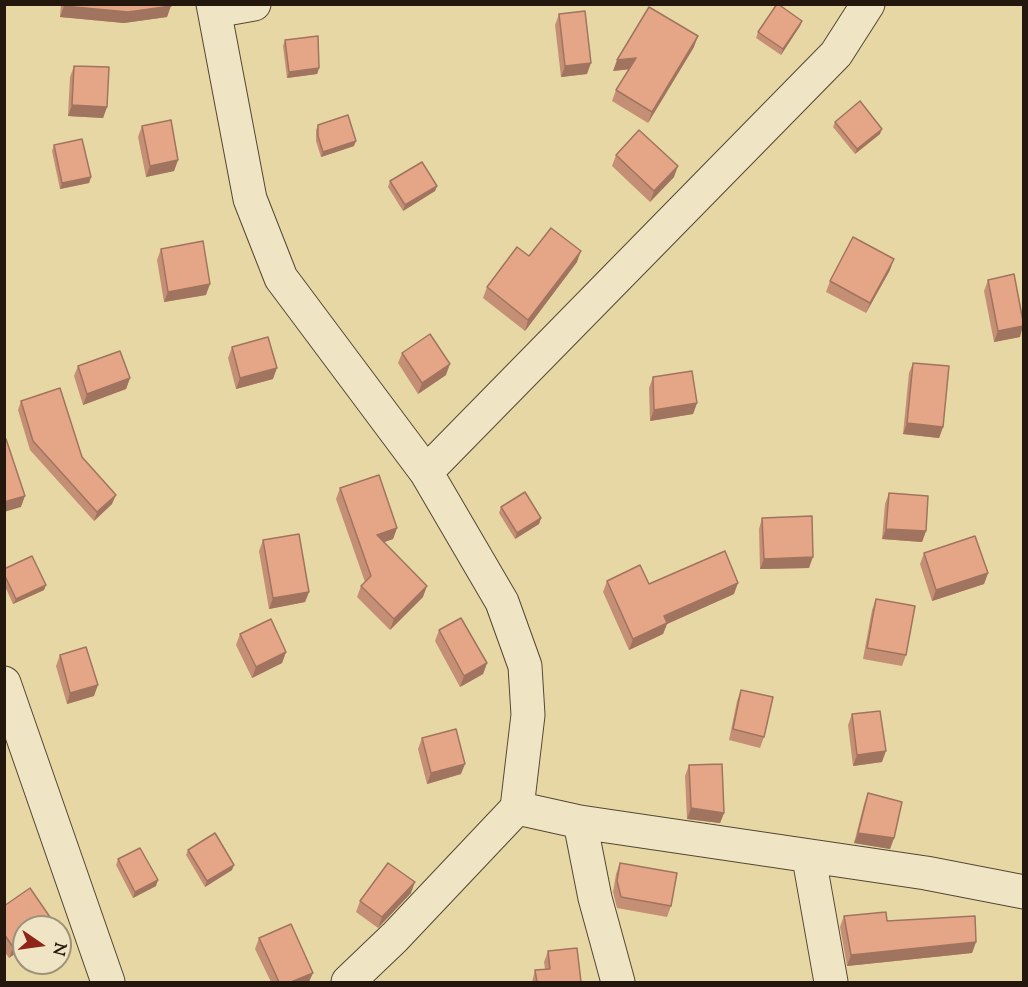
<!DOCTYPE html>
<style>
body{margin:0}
#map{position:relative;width:1028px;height:987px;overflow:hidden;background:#e7d7a4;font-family:"Sorts Mill Goudy",serif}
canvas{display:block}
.frame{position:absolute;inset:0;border:6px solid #23170e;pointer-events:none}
.north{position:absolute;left:12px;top:915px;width:60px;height:60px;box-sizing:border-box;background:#efe5c4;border:2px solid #9d937b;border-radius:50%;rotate:103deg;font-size:16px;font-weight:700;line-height:24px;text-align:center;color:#23170e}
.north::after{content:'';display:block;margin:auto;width:21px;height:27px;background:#8f2418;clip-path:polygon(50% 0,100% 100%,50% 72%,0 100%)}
</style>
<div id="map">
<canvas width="1028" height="987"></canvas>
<div class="frame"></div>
<div class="north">N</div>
</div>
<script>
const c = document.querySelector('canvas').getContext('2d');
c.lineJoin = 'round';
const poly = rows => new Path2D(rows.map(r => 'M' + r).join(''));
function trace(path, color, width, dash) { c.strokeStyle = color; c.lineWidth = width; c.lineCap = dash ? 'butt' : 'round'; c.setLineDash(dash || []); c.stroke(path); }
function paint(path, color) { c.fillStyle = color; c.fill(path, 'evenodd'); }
const street = poly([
 [213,4,250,199,281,278,426,472,502,602,525,666,528,715,517,808,395,937,348,982],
 [215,11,254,4],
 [426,472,836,54,868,4],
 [4,683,108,982],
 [517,808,580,822,926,873,1024,892],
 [580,822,595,898,618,982],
 [809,858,831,982]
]);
const wall = poly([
 [61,4,171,4,167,17,124,23,60,17],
 [559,14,587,74,561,77,555,25],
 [802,21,800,26,781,55,756,38,758,32],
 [285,40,319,68,317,74,287,78,283,46],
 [694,47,648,123,612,101,616,90,629,69,613,71],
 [74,66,107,107,103,118,68,116,70,77],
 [835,122,880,134,855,154,833,127],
 [318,125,354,146,321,157,316,141,316,130],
 [142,126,178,160,174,171,146,177,138,137],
 [54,145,91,177,89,183,60,189,52,151],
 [616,155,674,177,650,202,612,166],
 [390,181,437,186,435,191,403,211,388,187],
 [161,249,206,295,164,302,157,260],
 [529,256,577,262,525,331,483,298,487,287],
 [890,270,866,313,826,292,830,281],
 [988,280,1020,337,994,342,984,291],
 [232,347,273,379,236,389,228,358],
 [402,353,446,375,418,394,398,363],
 [913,363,943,427,939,438,903,434,909,373],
 [78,366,130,378,126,389,83,405,74,376],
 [653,377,697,403,693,414,650,421,649,388],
 [21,401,82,457,112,504,94,521,30,450,18,410],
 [340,488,397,528,393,539,384,542,423,597,390,630,357,597,361,586,365,582,336,499],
 [889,493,926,531,922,542,882,539,885,504],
 [501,507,541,518,539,524,515,539,499,513],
 [762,518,809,568,760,569,759,529],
 [263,540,309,592,305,602,269,609,259,551],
 [924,553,988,573,984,584,932,601,920,564],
 [4,569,46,585,44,590,13,604,4,584],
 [607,581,649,584,734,594,667,624,663,634,629,650,603,592],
 [876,599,906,655,902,666,863,659,872,610],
 [439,630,487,663,483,674,460,687,435,641],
 [240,634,286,652,282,663,252,678,236,645],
 [60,655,94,696,67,704,56,666],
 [741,690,764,737,760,748,729,740,737,701],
 [852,714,882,762,853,766,848,725],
 [422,738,461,774,427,784,418,749],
 [689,765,724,813,720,823,687,819,685,776],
 [868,793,894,838,890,849,854,843,864,804],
 [188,850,232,870,205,887,186,855],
 [118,859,156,886,133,898,116,865],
 [620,863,671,906,667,917,617,908,613,892,616,874],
 [411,893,378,928,356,912,360,901],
 [4,906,52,920,50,927,24,927,9,958,4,951],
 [844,916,887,921,976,942,972,953,847,966,840,927],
 [259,938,309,982,271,982,255,949],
 [548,951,581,982,532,982,535,970,545,969,544,962]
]);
const shadedWall = poly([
 [64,6,171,6,167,17,124,23,60,17],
 [802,21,800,26,781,55,783,49],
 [698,36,694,47,648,123,652,112],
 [636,58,632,69,613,71,617,60],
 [591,63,587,74,561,77,565,66],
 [319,68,317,74,287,78,289,72],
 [72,105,107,107,103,118,68,116],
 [882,129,880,134,855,154,857,149],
 [356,141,354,146,321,157,323,152],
 [178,160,174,171,146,177,150,166],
 [678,166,674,177,650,202,654,191],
 [91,177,89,183,60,189,62,183],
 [437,186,435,191,403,211,405,205],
 [581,251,577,262,525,331,528,320],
 [894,259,890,270,866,313,870,303],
 [210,284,206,295,164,302,168,292],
 [1023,326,1020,337,994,342,998,331],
 [450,364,446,375,418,394,422,383],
 [277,368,273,379,236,389,240,378],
 [130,378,126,389,83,405,87,394],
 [697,403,693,414,650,421,654,410],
 [907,423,943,427,939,438,903,434],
 [116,495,112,504,94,521,97,512],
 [25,496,21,507,4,512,4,502],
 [541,518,539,524,515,539,517,533],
 [397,528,393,539,373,546,377,535],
 [886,529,926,531,922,542,882,539],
 [813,557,809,568,760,569,764,559],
 [988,573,984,584,932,601,936,590],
 [738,583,734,594,667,624,663,634,629,650,633,639,664,616],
 [46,585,44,590,13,604,16,599],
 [427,586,423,597,390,630,394,619],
 [309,592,305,602,269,609,273,598],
 [286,652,282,663,252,678,256,667],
 [487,663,483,674,460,687,464,676],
 [98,685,94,696,67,704,70,693],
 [886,751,882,762,853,766,857,755],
 [465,764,461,774,427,784,431,773],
 [691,808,724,813,720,823,687,819],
 [858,833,894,838,890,849,854,843],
 [234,865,232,870,205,887,207,881],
 [158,880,156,886,133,898,135,892],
 [415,882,411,893,378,928,382,917],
 [52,920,50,927,43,927],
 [24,940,24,948,9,958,13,947],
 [976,942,972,953,847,966,851,955],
 [313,973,309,982,291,982]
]);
const building = poly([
 [64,4,171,4,171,6,128,12,64,6,64,4],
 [777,4,778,4,802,21,783,49,758,32,777,4],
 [649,7,698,36,652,112,616,90,636,58,617,60,649,7],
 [585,11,591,63,565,66,559,14,585,11],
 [318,36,319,68,289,72,285,40,318,36],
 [74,66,109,67,107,107,72,105,74,66],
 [860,101,882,129,857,149,835,122,860,101],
 [348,115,356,141,323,152,318,136,318,125,348,115],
 [171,120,178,160,150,166,142,126,171,120],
 [639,130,678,166,654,191,616,155,639,130],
 [82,139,91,177,62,183,54,145,82,139],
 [422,162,437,186,405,205,390,181,422,162],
 [551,228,581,251,528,320,487,287,517,247,529,256,551,228],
 [853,237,894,259,870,303,830,281,853,237],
 [203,241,210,284,168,292,161,249,203,241],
 [1014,274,1023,321,1023,326,998,331,988,280,1014,274],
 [430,334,450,364,422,383,402,353,430,334],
 [268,337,277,368,240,378,232,347,268,337],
 [120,351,130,378,87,394,78,366,120,351],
 [913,363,949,366,943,427,907,423,913,363],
 [692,371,697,403,654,410,653,377,692,371],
 [60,388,82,457,116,495,97,512,33,441,21,401,60,388],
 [6,439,25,496,4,502,4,440,6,439],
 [379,475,397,528,377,535,427,586,394,619,361,586,371,576,340,488,379,475],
 [525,492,541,518,517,533,501,507,525,492],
 [889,493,928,496,926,531,886,529,889,493],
 [812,516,813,557,764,559,762,518,812,516],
 [299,534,309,592,273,598,263,540,299,534],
 [975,536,988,573,936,590,924,553,975,536],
 [725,551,738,583,664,616,667,623,633,639,607,581,640,565,649,584,725,551],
 [32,556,46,585,16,599,4,574,4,569,32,556],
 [876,599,915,606,906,655,867,648,876,599],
 [461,618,487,663,464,676,439,630,461,618],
 [271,619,286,652,256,667,240,634,271,619],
 [86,647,98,685,70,693,60,655,86,647],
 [741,690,773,697,764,737,733,729,741,690],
 [880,711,886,751,857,755,852,714,880,711],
 [456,729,465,764,431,773,422,738,456,729],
 [722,764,724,813,691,808,689,765,722,764],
 [868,793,902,802,894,838,858,833,868,793],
 [215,833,234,865,207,881,188,850,215,833],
 [140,848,158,880,135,892,118,859,140,848],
 [388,863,415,882,382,917,360,901,388,863],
 [620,863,677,873,671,906,621,897,617,881,620,863],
 [30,888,52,920,43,927,24,927,24,940,13,947,4,934,4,906,30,888],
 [886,912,887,921,975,916,976,942,851,955,844,916,886,912],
 [291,924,313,973,291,982,279,982,259,938,291,924],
 [577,948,581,982,537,982,535,970,550,969,548,951,577,948]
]);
trace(street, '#544734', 35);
trace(street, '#efe5c4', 33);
paint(wall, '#c58f75');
paint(shadedWall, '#a0745f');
paint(building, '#e5a688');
trace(building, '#a0745f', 1.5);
</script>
